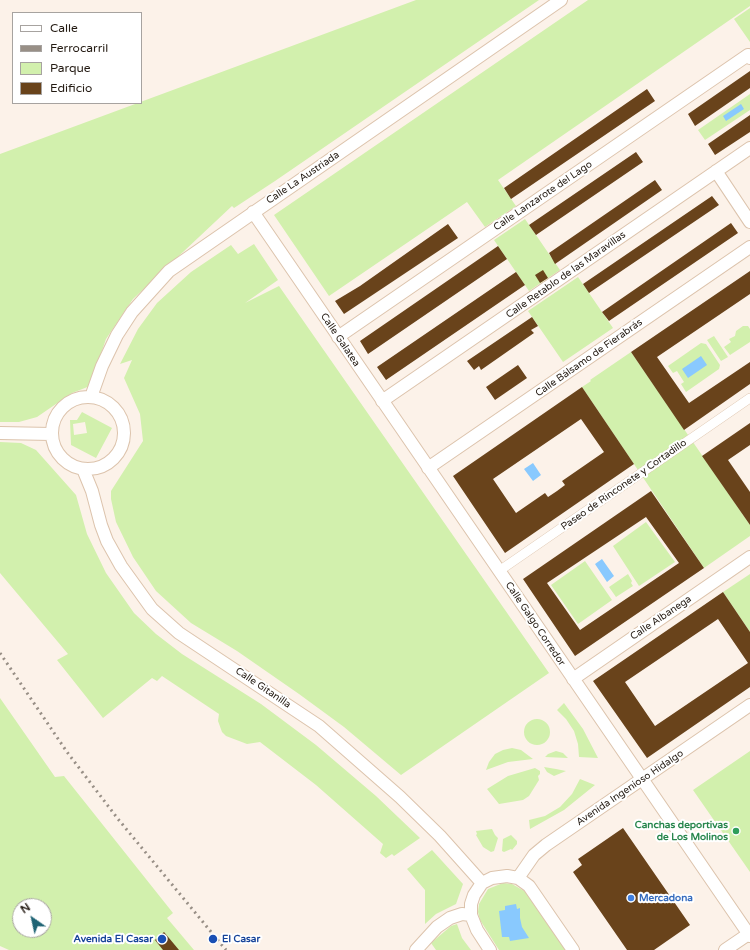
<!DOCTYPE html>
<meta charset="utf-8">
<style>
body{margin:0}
#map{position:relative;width:750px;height:950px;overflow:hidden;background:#fcf2e9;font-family:"Varela Round",sans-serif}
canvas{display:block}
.legend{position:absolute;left:12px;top:12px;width:130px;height:92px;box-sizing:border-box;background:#fff;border:1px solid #a7a3a0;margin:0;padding:5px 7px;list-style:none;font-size:12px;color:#231a12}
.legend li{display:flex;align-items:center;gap:8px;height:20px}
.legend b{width:20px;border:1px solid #a7a3a0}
.north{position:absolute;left:12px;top:898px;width:40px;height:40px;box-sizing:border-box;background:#fff;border:1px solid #a7a3a0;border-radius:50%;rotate:326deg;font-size:11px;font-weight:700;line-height:16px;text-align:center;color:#231a12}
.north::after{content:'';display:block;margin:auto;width:14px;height:18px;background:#1f6475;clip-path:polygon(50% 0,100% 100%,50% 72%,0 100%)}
</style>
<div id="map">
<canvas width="750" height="950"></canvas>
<ul class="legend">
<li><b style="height:5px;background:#fff"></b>Calle</li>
<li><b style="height:5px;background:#988f86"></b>Ferrocarril</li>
<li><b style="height:11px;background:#d2f0ad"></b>Parque</li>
<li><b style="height:11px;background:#69431b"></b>Edificio</li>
</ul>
<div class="north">N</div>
</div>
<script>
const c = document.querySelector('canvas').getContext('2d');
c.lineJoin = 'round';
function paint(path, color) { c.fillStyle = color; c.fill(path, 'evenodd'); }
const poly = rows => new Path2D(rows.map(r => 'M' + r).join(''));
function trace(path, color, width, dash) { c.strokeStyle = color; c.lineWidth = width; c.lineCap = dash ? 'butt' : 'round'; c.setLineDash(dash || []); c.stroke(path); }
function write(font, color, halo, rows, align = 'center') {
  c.font = font + ' "Varela Round",sans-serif'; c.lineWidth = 4; c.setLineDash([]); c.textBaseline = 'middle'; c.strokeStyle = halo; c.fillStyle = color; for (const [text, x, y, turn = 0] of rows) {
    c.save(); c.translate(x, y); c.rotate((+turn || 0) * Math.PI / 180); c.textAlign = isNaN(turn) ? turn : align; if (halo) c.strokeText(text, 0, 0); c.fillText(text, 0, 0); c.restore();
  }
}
const green = poly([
 [416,0,539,0,275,181,234,208,232,206,133,299,106,339,90,386,72,393,37,417,19,422,0,422,0,154],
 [588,0,750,0,750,6,498,180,516,206,485,227,467,202,329,296,274,215],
 [750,8,750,42,734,19],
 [750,94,750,110,705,140,698,130],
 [525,219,560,270,529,291,494,240],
 [254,244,278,280,245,303,279,286,549,673,401,775,344,727,299,694,237,651,191,623,156,591,133,557,116,522,111,499,111,491,143,441,140,414,124,378,132,360,120,364,138,329,157,303,191,272,231,245,238,254],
 [578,277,613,328,563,362,528,311],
 [743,326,748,326,750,329,750,342,730,355,724,347,731,342,729,339,735,336,736,331],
 [714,336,728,357,721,361,707,340],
 [701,343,706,344,720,365,719,369,686,392,681,384,684,382,677,371,673,373,668,366],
 [631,352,750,525,750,536,704,568,582,387,591,381,590,380],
 [82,412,112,428,96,458,71,445,70,420,77,420],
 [85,422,87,433,74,435,73,424],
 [0,442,21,443,36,450,76,495,87,534,106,573,134,613,156,634,182,654,261,704,316,745,376,796,420,838,394,856,392,854,386,858,380,853,383,844,316,785,260,742,247,744,226,736,222,732,218,721,219,714,162,676,157,681,152,678,103,718,57,660,68,654,0,573],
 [646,522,675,562,639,586,613,546],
 [585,561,612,600,578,624,551,585],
 [628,574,632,581,631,583,633,586,616,597,609,587],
 [750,574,750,632,723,592],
 [0,698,55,777,64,776,173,913,167,918,194,950,9,950,0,946],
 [20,906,44,906,44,930,20,930],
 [564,703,583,729,598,758,579,757,578,744,574,731,566,719,557,710],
 '524 732a13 13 0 1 1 26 0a13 13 0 1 1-26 0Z',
 [512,748,521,750,533,759,508,762,486,770,489,762,495,754,503,750],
 [556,751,563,753,568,758,545,757,548,754],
 [750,751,750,872,693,790],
 [544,767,556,769,566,771,554,776,547,772],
 [535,768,540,771,540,774,538,776,539,780,529,796,523,800,499,804,487,789,508,776],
 [580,779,595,785,564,810,530,829,529,820,545,816,560,807,572,794],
 [492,829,495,835,498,838,494,851,491,852,483,847,476,835,477,834,476,831],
 [511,835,517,841,517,844,512,850,511,849,504,852,502,851,503,839],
 [432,850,463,884,456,904,436,914,425,924,425,890,407,869],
 [503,883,512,884,526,892,566,950,499,950,480,920,478,912,479,904,488,889],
 [457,924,462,938,471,950,436,950,431,943,451,926]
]);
const water = poly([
 [741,104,744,109,726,121,723,116],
 [701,356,707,365,688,378,682,369],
 [533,463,541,475,533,481,524,469],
 [602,559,614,576,607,582,595,564],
 [516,904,517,909,520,908,520,918,522,927,529,938,510,941,509,937,502,937,499,911,505,910,505,906]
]);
const building = poly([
 [750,71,750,88,695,126,688,114],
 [647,89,655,101,511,199,504,188],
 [750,115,750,132,715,155,708,144],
 [636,152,643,162,536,235,529,225],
 [655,180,662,190,555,264,549,253],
 [712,196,719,205,589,293,583,284],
 [731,223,738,233,609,321,602,312],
 [448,224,458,238,344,314,335,301,360,286],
 [498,246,507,259,368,354,360,341],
 [543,270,548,278,540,283,535,275],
 [750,271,750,294,657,357,689,403,750,362,750,384,684,430,631,352],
 [516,272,525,285,386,380,377,367],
 [532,317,538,326,531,330,534,333,481,370,479,366,474,370,467,361],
 [518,365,527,378,495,400,486,387],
 [582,387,634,464,505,553,453,476],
 [581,419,604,452,562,481,565,485,557,491,548,497,545,493,516,513,493,479],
 [750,423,750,445,728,460,750,492,750,525,702,456],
 [651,491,704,568,575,656,523,579],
 [646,517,679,563,580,630,547,583],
 [723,592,750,632,750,687,647,758,593,681],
 [718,619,748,663,655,726,625,682],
 [623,828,690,925,654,950,627,950,573,872,582,865,578,859],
 [164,932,179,950,163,950,155,940]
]);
const pedestrian = poly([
 [499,571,750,398]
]);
const minor = poly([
 [716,171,750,222],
 [253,212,750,936],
 [338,337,748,55,750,58],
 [91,397,102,366,117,335,132,312,169,271,561,0],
 '52 433a36 36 0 1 1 72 0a36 36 0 1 1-72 0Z',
 [382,401,750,148],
 [0,433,51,434],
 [428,468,750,247],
 [83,469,92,491,101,525,107,541,121,566,152,609,179,633,319,726,400,797,440,836,482,883],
 [573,679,750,557],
 [518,878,534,855,546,845,750,705],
 [416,950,437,927,450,918,462,914,471,915],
 [490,950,477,930,471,915,471,904,474,895,482,883,492,878,507,876,518,878,529,886,573,950],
 [725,950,750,933]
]);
const rail = poly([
 [0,653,67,752,118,819,226,950]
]);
const markers = [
 [736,831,4,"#2e9e5b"],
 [631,898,4,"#3f7fe0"],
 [162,939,5,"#1a4fb4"],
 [213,939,5,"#1a4fb4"]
];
const streetNames = [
 ["Calle La Austriada",303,178,-34],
 ["Calle Lanzarote del Lago",543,196,-34],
 ["Calle Retablo de las Maravillas",566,275,-35],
 ["Calle Galatea",340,340,56],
 ["Calle Bálsamo de Fierabrás",589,358,-35],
 ["Paseo de Rinconete y Cortadillo",624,485,-35],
 ["Calle Albanega",661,618,-34],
 ["Calle Galgo Corredor",535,624,56],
 ["Calle Gitanilla",263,688,34],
 ["Avenida Ingenioso Hidalgo",630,788,-34]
];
const leisureNames = [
 ["Canchas deportivas",728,825],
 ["de Los Molinos",728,837]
];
const shopNames = [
 ["Mercadona",639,898]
];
const transitNames = [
 ["Avenida El Casar",153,939],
 ["El Casar",222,939,"left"]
];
paint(green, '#d2f0ad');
paint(water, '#89c9fe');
paint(building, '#69431b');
trace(pedestrian, '#dcc3ac', 10);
trace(minor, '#dcc3ac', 14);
trace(pedestrian, '#fff', 9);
trace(minor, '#fff', 12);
trace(rail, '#988f86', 3, [2, 4]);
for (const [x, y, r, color] of markers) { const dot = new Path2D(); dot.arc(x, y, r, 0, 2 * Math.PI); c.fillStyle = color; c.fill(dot); trace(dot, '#fff', 1.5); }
write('10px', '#231a12', '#fff', streetNames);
write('bold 10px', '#27864d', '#fff', leisureNames, 'right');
write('bold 10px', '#366cbe', '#fff', shopNames, 'left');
write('bold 10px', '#164399', '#fff', transitNames, 'right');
</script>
